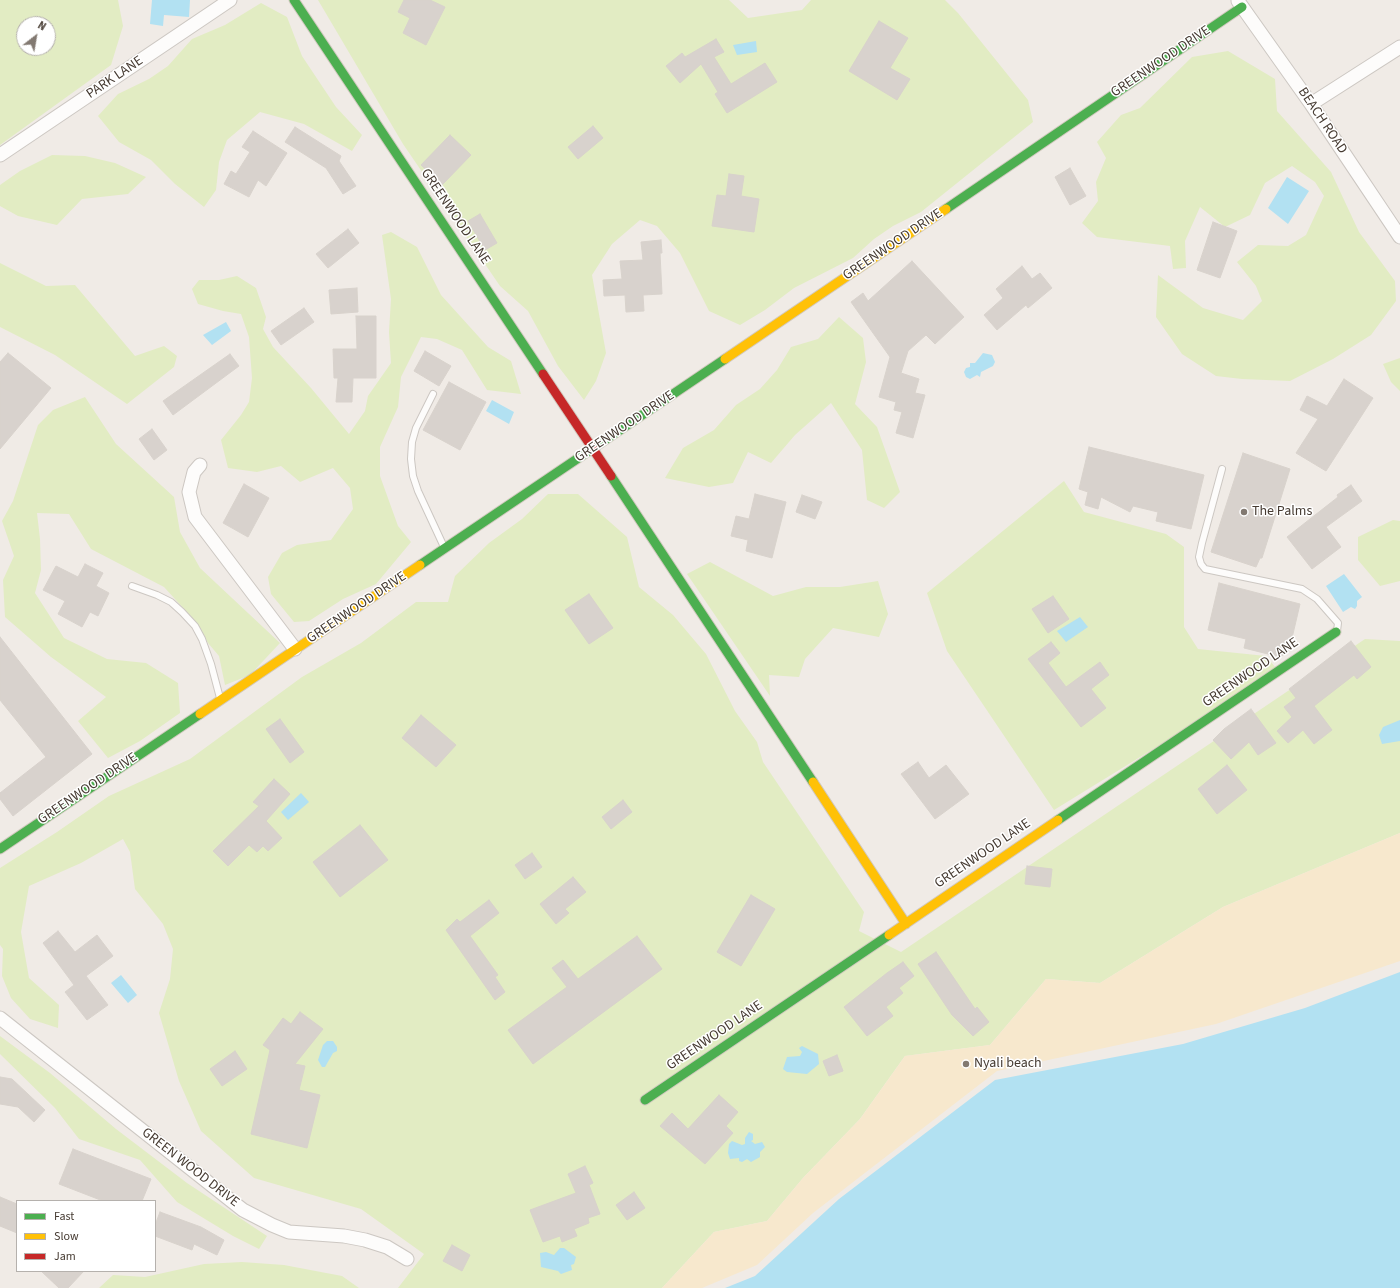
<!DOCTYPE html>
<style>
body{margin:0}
#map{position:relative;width:1400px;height:1288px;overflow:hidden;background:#f0ebe6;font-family:"Source Sans 3",sans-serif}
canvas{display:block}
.legend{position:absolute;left:16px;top:1200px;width:140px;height:72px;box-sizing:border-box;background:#fff;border:1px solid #b5b1ad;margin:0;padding:5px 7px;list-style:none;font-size:12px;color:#463b32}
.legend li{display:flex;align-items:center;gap:8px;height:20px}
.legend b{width:20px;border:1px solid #b5b1ad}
.north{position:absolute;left:16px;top:16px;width:40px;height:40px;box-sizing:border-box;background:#fff;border:1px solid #b5b1ad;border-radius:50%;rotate:31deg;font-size:11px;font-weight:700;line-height:16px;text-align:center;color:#463b32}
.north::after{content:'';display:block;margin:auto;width:14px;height:18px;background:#827971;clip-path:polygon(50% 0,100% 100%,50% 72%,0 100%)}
</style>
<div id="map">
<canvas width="1400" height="1288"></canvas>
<ul class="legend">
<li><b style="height:5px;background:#4caf50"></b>Fast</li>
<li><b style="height:5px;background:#ffc107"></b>Slow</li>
<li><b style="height:5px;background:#c62828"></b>Jam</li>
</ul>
<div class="north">N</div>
</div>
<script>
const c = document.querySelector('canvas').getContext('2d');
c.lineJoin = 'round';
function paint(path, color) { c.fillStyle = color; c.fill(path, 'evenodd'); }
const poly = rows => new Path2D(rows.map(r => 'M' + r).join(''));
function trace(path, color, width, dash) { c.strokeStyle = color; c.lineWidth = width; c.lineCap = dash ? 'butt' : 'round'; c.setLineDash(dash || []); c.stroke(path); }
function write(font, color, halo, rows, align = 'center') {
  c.font = font + ' "Source Sans 3",sans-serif'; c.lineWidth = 3; c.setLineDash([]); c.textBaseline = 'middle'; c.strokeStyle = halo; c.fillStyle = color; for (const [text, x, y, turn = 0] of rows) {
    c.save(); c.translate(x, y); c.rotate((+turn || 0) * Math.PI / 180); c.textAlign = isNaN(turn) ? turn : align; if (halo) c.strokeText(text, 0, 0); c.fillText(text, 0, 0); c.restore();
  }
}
const green = poly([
 [0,0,118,0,123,26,111,65,0,145],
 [24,24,48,24,48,48,24,48],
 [318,0,729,0,748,18,802,10,811,0,945,0,958,13,1028,100,1033,122,921,212,893,226,874,239,853,258,794,288,765,310,740,325,709,311,680,253,657,226,640,220,612,244,592,275,606,353,596,381,584,400,558,366,528,311,500,286,403,144],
 [261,3,287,17,302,56,336,107,362,135,352,151,304,124,260,112,227,140,219,162,216,190,204,207,175,184,151,160,119,142,98,116,118,94,149,79,168,66,192,39,225,25],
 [1228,51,1275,79,1277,111,1331,172,1359,232,1395,281,1396,301,1371,335,1333,359,1290,381,1242,379,1216,376,1182,354,1156,317,1158,275,1203,308,1243,320,1262,301,1256,286,1237,262,1258,245,1288,246,1306,235,1324,196,1315,182,1292,166,1265,183,1250,215,1225,227,1200,207,1185,241,1186,268,1173,269,1170,246,1097,237,1082,223,1098,201,1096,182,1106,158,1097,142,1121,115,1140,108,1192,57],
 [52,155,85,156,115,163,146,177,128,194,82,199,57,225,18,216,0,206,0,185,20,171],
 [391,232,417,247,441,295,488,347,511,361,521,394,487,390,462,350,437,339,421,337,401,377,398,407,380,447,380,476,398,526,411,542,376,584,343,599,309,621,294,622,271,594,268,577,282,553,297,545,331,540,353,509,350,488,333,468,300,482,281,466,257,472,228,468,221,440,241,415,249,402,252,378,249,337,241,314,223,311,198,304,192,289,199,280,219,280,237,276,256,288,266,317,263,329,273,347,311,388,349,434,365,411,368,396,391,363,389,332,391,299,382,235],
 [0,263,46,286,75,285,135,356,164,346,177,356,174,367,127,404,55,355,0,327],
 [839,317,863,338,866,362,855,404,877,427,900,492,884,508,867,500,862,450,831,403,795,435,771,463,748,452,733,483,709,487,665,478,683,448,714,430,736,405,760,389,777,370,791,347,818,339],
 [1400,358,1400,391,1391,382,1383,364],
 [85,397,116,444,174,497,180,532,200,568,280,643,250,675,225,685,219,656,208,643,195,621,164,587,91,549,69,514,37,513,40,539,41,570,35,593,64,638,107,659,146,663,178,683,180,713,140,741,108,758,78,721,106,697,51,657,5,617,3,580,14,556,2,521,13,501,38,425,53,410],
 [1064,481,1084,512,1166,534,1184,547,1184,627,1198,649,1266,656,1276,668,1189,727,1054,810,947,651,927,593],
 [548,494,578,494,627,537,639,587,673,615,706,654,735,711,757,742,763,762,864,912,859,931,901,952,1365,639,1400,641,1400,833,1223,907,1100,983,1046,979,990,1045,905,1056,860,1119,803,1178,767,1221,714,1232,662,1288,398,1288,424,1254,361,1209,254,1178,201,1131,179,1081,159,1013,170,979,173,949,163,924,135,889,130,852,123,839,81,863,29,886,21,932,29,978,59,1005,58,1028,30,1019,11,998,2,976,3,949,0,945,0,868,57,832,109,796,190,759,302,677,361,643,416,602,448,602,455,576,489,543,522,519],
 [1393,520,1400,521,1400,581,1380,586,1358,560,1358,537],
 [710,562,773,596,806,587,840,587,878,581,888,614,879,637,833,628,805,659,799,677,769,675,770,696,687,574],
 [0,1036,50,1073,116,1129,187,1183,267,1236,259,1249,233,1236,177,1202,140,1160,79,1139,55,1108,0,1054],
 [242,1262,284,1265,342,1276,359,1288,99,1288,113,1275,145,1277,204,1264]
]);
const sand = poly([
 [1400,833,1400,961,1216,1024,997,1071,813,1213,757,1265,702,1288,662,1288,714,1232,767,1221,803,1178,860,1119,905,1056,990,1045,1046,979,1100,983,1223,907]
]);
const water = poly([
 [152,0,190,0,189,17,164,15,163,26,150,24],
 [756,41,757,52,737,55,733,45],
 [1287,177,1309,191,1288,224,1268,208],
 [226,322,231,331,212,345,203,335],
 [983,353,992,355,995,362,993,366,981,372,980,377,977,375,970,379,966,377,964,372,966,368,970,367,970,363,975,363],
 [492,400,514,412,509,424,486,411],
 [1344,574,1362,597,1357,601,1357,606,1355,609,1351,607,1343,612,1326,586],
 [1080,617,1088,627,1066,642,1057,631],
 [1400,720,1400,741,1382,744,1379,735,1383,727],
 [301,793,309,802,288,820,281,812],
 [1400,972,1400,1288,725,1288,755,1276,839,1199,995,1080,1183,1044,1305,1008],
 [121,975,137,995,128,1003,111,983],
 [327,1041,333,1041,337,1047,337,1051,333,1053,325,1067,322,1067,318,1060,323,1045],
 [802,1046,818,1054,819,1064,807,1074,787,1072,783,1069,787,1057,800,1056,802,1052,799,1048],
 [749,1132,753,1134,753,1140,751,1141,755,1144,762,1142,765,1147,760,1152,760,1157,751,1162,747,1159,742,1162,739,1161,739,1158,730,1159,728,1153,729,1144,732,1141,742,1145,745,1144,745,1138],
 [560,1248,564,1248,576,1257,574,1264,571,1265,572,1270,561,1274,558,1271,541,1267,540,1253,546,1252,554,1255]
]);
const building = poly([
 [404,0,430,0,445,7,426,45,403,33,410,18,398,12,404,0],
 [879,21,908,38,890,68,910,79,897,100,849,71,879,21],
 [716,39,724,52,714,57,731,84,765,63,777,82,727,113,715,94,718,92,701,64,680,83,666,66,682,53,685,57,716,39],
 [593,126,603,138,578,159,568,147,593,126],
 [295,127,341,156,339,161,356,186,343,194,326,168,285,142,295,127],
 [253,131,287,153,266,186,258,180,249,197,224,184,231,171,236,174,250,152,242,147,253,131],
 [450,135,471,155,442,185,421,165,450,135],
 [1070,168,1086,196,1070,205,1055,177,1070,168],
 [729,174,744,176,741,196,759,199,754,232,712,226,717,195,726,196,729,174],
 [480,214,497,243,485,250,468,221,480,214],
 [1213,222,1237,231,1220,278,1197,270,1213,222],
 [348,229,359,243,328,268,316,254,348,229],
 [661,240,662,253,660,253,662,294,643,295,644,311,626,312,625,295,604,296,603,280,622,279,620,261,643,260,641,242,661,240],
 [912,261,964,317,935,344,926,335,908,351,901,373,919,379,915,393,925,395,913,438,896,433,902,412,894,410,896,402,879,397,890,357,851,302,863,293,868,301,912,261],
 [1022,266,1032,279,1040,273,1052,288,1028,308,1026,305,997,330,984,315,1003,298,996,289,1022,266],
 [357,288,358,312,331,314,329,290,357,288],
 [304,308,314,322,281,345,271,331,304,308],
 [356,316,376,316,376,378,353,378,352,402,336,402,338,378,334,378,333,349,357,349,356,316],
 [425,351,451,366,439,386,414,371,425,351],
 [8,353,51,388,0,449,0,362,8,353],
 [230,354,239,366,173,415,163,401,230,354],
 [1344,379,1373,398,1326,471,1296,453,1318,419,1300,410,1307,396,1327,406,1344,379],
 [449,382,486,402,460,450,423,430,449,382],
 [152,429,167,450,154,460,139,439,152,429],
 [1089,447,1204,475,1191,529,1156,521,1158,512,1133,506,1130,512,1101,497,1098,509,1085,505,1088,492,1079,489,1089,447],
 [1243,453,1290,469,1262,558,1260,558,1256,567,1211,552,1243,453],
 [244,484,269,498,248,537,223,523,244,484],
 [1351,485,1362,501,1326,527,1341,547,1312,569,1287,537,1338,497,1337,495,1351,485],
 [755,494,786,502,772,558,746,551,748,540,731,536,736,516,749,519,755,494],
 [802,495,822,502,815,519,796,512,802,495],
 [85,564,103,573,96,586,109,593,98,616,90,612,82,627,58,614,65,601,43,590,56,566,78,577,85,564],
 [1219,583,1300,604,1289,651,1280,657,1244,648,1246,639,1208,630,1219,583],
 [589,594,613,628,589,644,565,610,589,594],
 [1053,596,1069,619,1048,633,1032,609,1053,596],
 [0,637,92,754,13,816,0,799,0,793,46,757,0,700,0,637],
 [1351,641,1371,667,1357,679,1354,675,1314,706,1332,730,1314,744,1303,730,1288,743,1277,731,1292,717,1284,707,1296,698,1289,689,1351,641],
 [1051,642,1060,653,1048,663,1066,687,1100,662,1109,675,1091,689,1106,708,1081,727,1028,659,1051,642],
 [1251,709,1276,743,1258,755,1249,742,1231,759,1213,740,1224,729,1251,709],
 [421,715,456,745,436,767,402,738,421,715],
 [280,719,304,752,290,763,266,729,280,719],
 [918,762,929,778,946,765,969,794,935,819,901,774,918,762],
 [1227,765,1247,790,1217,814,1198,789,1227,765],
 [274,779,290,794,266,821,282,838,268,851,263,846,257,852,249,845,228,866,213,851,259,806,253,802,274,779],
 [623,800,632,812,611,829,602,817,623,800],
 [360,825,388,860,340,897,313,862,360,825],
 [532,853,542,867,525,879,515,865,532,853],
 [1027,866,1052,869,1050,887,1025,884,1027,866],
 [573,877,586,892,565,909,569,913,556,924,540,904,573,877],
 [751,895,775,909,741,966,717,952,751,895],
 [489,900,499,913,470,936,498,975,495,977,505,992,495,1000,446,930,457,919,460,922,489,900],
 [58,931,75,952,97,935,113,956,86,976,108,1005,87,1020,65,992,74,985,43,943,58,931],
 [637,936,662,969,533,1064,508,1030,567,987,552,968,563,960,578,979,637,936],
 [936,952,975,1009,977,1007,989,1022,973,1036,952,1015,918,964,936,952],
 [903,962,914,976,899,988,903,993,886,1007,893,1016,867,1036,844,1007,887,973,903,962],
 [300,1012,323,1029,295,1064,305,1066,299,1090,320,1095,307,1148,251,1134,270,1050,263,1045,283,1018,291,1024,300,1012],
 [235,1051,247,1069,222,1086,210,1069,235,1051],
 [837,1055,843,1071,829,1076,823,1061,837,1055],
 [0,1077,12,1079,45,1110,34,1122,18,1107,0,1104,0,1077],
 [719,1095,738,1112,726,1126,733,1133,705,1164,660,1126,672,1113,688,1129,719,1095],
 [73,1149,151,1179,142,1201,103,1201,59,1184,73,1149],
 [585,1166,593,1183,589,1185,600,1214,588,1218,589,1223,574,1229,577,1236,562,1242,560,1236,543,1242,530,1210,576,1193,568,1174,585,1166],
 [634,1192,645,1208,627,1220,616,1205,634,1192],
 [0,1197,17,1204,17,1233,0,1226,0,1197],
 [160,1212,201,1227,224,1240,217,1255,194,1244,192,1250,155,1236,155,1225,160,1212],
 [452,1245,470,1255,462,1271,443,1261,452,1245],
 [41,1271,84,1271,68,1288,59,1288,41,1271]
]);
const lane = poly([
 [433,394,416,428,412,442,411,459,413,476,418,491,444,547],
 [1222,469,1202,543,1199,557,1201,564,1205,569,1302,589,1317,599,1338,623,1337,631],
 [132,586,157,595,171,602,182,612,195,626,202,639,211,664,220,698]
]);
const street = poly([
 [1238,1,1311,104,1400,237],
 [1311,104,1400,47],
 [0,155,230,0],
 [200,465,194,472,189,492,195,517,295,649],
 [0,1018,243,1210,272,1225,289,1232,344,1236,365,1240,387,1247,407,1259]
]);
const fast = poly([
 [294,0,543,374],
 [946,209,1242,7],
 [611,476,813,782],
 [420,565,725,359],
 [1058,820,1336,632],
 [0,849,200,714],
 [645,1100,889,935]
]);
const slow = poly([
 [725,359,946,209],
 [200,714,420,565],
 [813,782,906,924],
 [889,935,1058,820]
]);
const jam = poly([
 [543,374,611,476]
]);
const markers = [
 [1244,512,4,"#827971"],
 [966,1064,4,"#827971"]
];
const streetNames = [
 ["GREENWOOD DRIVE",1161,62,-34],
 ["PARK LANE",115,78,-34],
 ["BEACH ROAD",1322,121,56],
 ["GREENWOOD LANE",455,217,56],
 ["GREENWOOD DRIVE",893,245,-34],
 ["GREENWOOD DRIVE",625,427,-34],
 ["GREENWOOD DRIVE",357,608,-34],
 ["GREENWOOD LANE",1251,673,-34],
 ["GREENWOOD DRIVE",88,789,-34],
 ["GREENWOOD LANE",983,854,-34],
 ["GREENWOOD LANE",715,1036,-34],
 ["GREEN WOOD DRIVE",190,1168,38]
];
const poiNames = [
 ["The Palms",1252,512],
 ["Nyali beach",974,1064]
];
paint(green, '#e2ecc3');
paint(sand, '#f7e8cd');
paint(water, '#b2e1f2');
paint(building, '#d8d2cd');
trace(building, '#d8d2cc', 1);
trace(lane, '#ccc7c2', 8);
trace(street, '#ccc7c2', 15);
trace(fast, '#d1c9be', 11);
trace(slow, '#d1c9be', 11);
trace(jam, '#d1c9be', 11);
trace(lane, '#fdfcfb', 6);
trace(street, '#fdfcfb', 13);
trace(fast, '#4caf50', 9);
trace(slow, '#ffc107', 9);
trace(jam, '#c62828', 9);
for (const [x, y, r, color] of markers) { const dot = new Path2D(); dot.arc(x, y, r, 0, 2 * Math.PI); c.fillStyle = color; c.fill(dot); trace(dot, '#fff', 1.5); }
write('14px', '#463b32', '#fff', streetNames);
write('14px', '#463b32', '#fff', poiNames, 'left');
</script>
